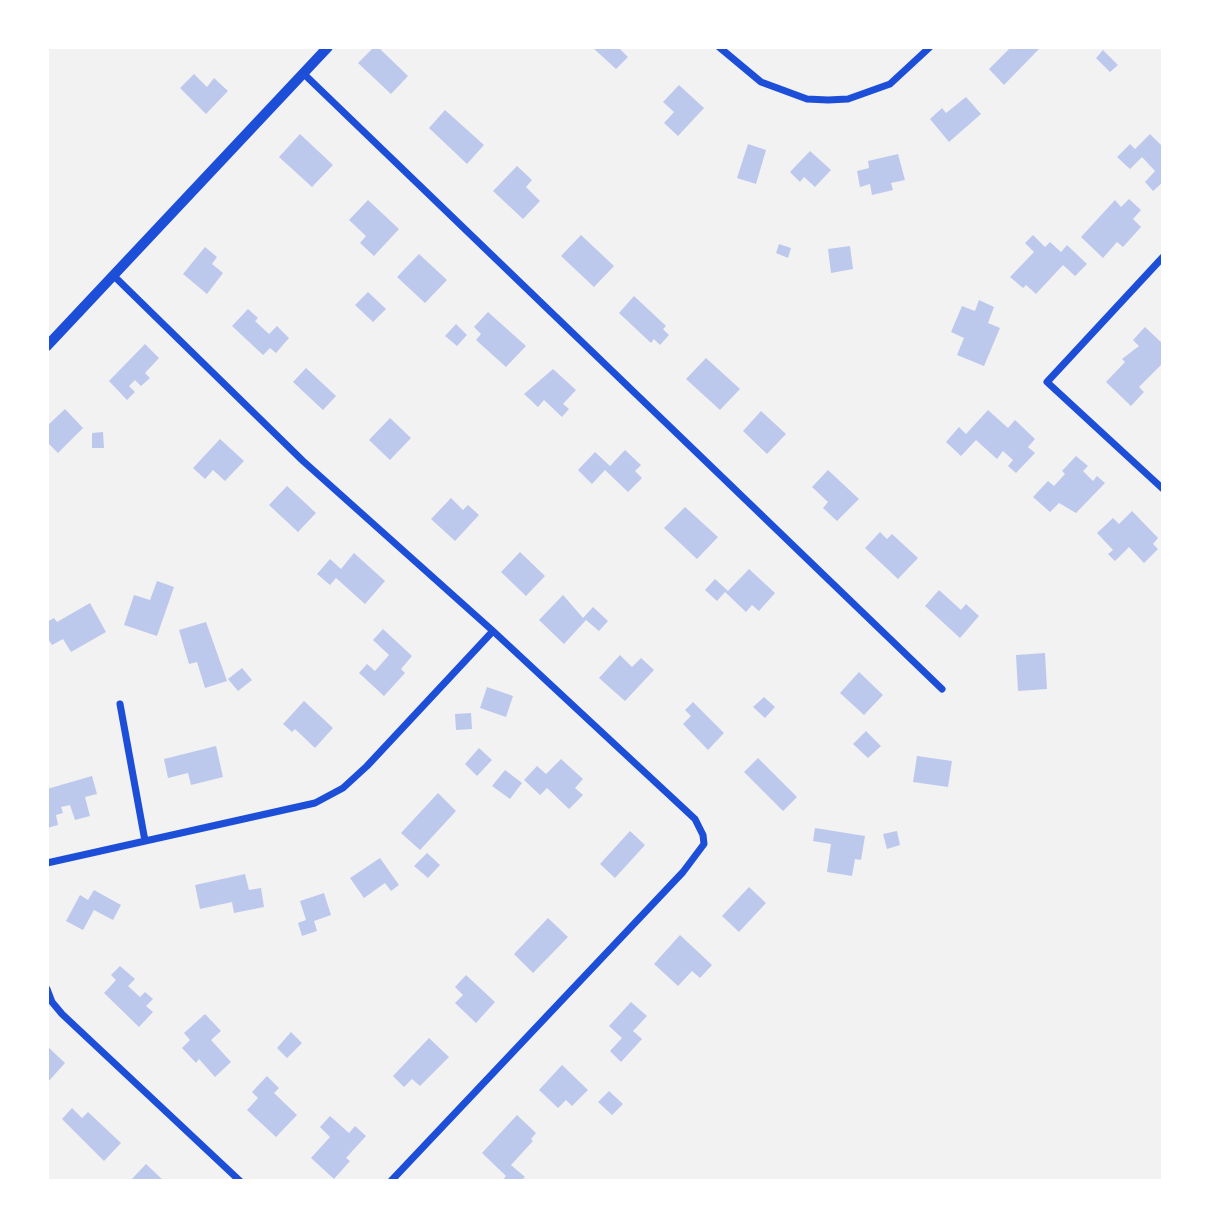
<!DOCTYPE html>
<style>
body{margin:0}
#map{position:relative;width:1210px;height:1228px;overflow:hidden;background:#f2f2f2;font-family:Commissioner,sans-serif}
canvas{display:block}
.frame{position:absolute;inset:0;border:49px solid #fff;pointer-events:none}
</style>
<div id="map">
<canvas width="1210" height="1228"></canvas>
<div class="frame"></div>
</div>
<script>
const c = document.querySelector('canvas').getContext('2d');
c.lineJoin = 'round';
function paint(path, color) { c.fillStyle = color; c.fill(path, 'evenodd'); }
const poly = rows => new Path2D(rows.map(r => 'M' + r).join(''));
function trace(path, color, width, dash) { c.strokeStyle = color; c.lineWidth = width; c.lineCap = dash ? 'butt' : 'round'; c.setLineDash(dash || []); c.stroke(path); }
const building = poly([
 [374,47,378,47,408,76,391,94,358,63],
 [592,47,618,47,628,57,616,69],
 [1011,47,1039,49,1004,85,989,69],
 [1103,50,1118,65,1110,72,1096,58],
 [194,74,207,87,214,78,228,91,206,114,180,88],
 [679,85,704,108,678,136,664,123,674,112,663,102],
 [966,97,981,114,949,142,930,119,942,108,946,113],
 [445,110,484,145,467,164,429,128],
 [300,134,333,165,312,187,279,157],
 [1150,134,1163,147,1163,182,1153,191,1145,182,1155,171,1142,157,1130,169,1117,157,1130,144,1135,149],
 [748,144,766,150,756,184,737,178],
 [810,151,831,170,815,187,804,177,800,182,790,172],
 [898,154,905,180,891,183,893,190,872,195,870,184,860,187,857,171,869,168,868,161],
 [517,166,532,180,526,187,540,201,523,219,493,191],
 [1129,199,1141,210,1133,219,1141,227,1123,247,1117,242,1103,258,1081,237,1115,200,1121,207],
 [368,200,399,229,374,256,360,243,366,236,349,220],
 [581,235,614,266,594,287,561,256],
 [1033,235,1045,247,1050,242,1061,252,1067,245,1087,264,1075,276,1063,265,1036,294,1026,285,1023,288,1010,277,1034,252,1025,243],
 [779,244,791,248,788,258,776,253],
 [850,246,853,269,831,273,828,249],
 [205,247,217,257,212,264,223,273,207,294,183,274],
 [419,254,447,280,425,303,397,277],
 [368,292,386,309,373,322,355,305],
 [634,296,666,326,663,329,669,335,660,345,654,339,651,343,619,313],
 [979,300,994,307,988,323,1000,328,984,366,957,355,964,338,951,332,962,306,975,311],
 [248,309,258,318,255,321,269,334,277,326,289,338,276,353,270,348,263,355,232,326],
 [488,312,526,346,506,367,476,340,481,334,474,327],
 [456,324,467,335,457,346,445,336],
 [1145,327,1163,344,1163,363,1139,387,1144,392,1131,406,1106,382,1125,362,1122,359,1139,346,1133,340],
 [145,344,159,358,145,373,150,378,141,386,135,380,129,386,135,392,127,400,109,381],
 [706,358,740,389,720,410,686,379],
 [306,368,336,396,323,410,293,382],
 [553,369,576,390,563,404,569,409,562,417,544,400,538,407,524,394],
 [65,409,83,428,58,453,47,442,47,426],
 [988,410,1008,428,1015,420,1035,439,1028,447,1035,453,1016,473,1008,466,1013,460,1003,451,997,459,976,440,961,456,946,442,959,427,966,434],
 [761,411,786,434,767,454,743,431],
 [390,418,411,438,390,460,369,440],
 [103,432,104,448,92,448,92,433],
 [220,439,244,461,225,481,213,470,205,479,193,468],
 [625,450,641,465,635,471,642,478,628,492,605,470,592,484,578,470,595,452,610,466],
 [1076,456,1088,466,1083,471,1093,481,1097,476,1105,483,1076,513,1059,503,1050,512,1033,497,1048,481,1054,486,1065,474,1062,471],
 [828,470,859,499,837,521,823,508,828,502,812,487],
 [287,486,316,513,298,532,269,505],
 [451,498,463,510,468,505,479,515,455,541,431,519],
 [685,507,718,537,697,559,664,528],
 [1132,511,1158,538,1153,544,1158,549,1144,563,1129,547,1115,561,1108,554,1113,550,1097,533,1113,518,1119,524],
 [880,532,887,539,892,534,918,558,898,579,865,548],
 [520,552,545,576,526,596,501,572],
 [354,553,385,581,365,604,336,578,330,585,317,574,330,559,341,569],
 [749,569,775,593,759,611,752,605,746,612,725,592,717,601,705,590,715,579,728,591],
 [157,581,174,587,157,636,124,625,134,595,150,600],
 [939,590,961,610,966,604,979,616,960,638,925,606],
 [563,595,583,618,593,607,608,621,599,631,586,620,564,644,539,620],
 [90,603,106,632,71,652,63,639,52,645,47,637,47,622,54,618,57,622],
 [206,622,227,681,205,688,197,662,189,664,179,630],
 [383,629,412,656,401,669,405,673,384,696,359,673,367,664,375,671,389,655,373,640],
 [1045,653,1047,689,1018,691,1016,655],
 [620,655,632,667,641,658,654,670,625,701,599,678],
 [242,668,252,680,238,691,228,679],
 [859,672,883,695,864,715,840,693],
 [487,687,513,696,506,717,480,708],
 [764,697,775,707,765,718,753,707],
 [304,701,333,728,315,748,295,729,292,732,283,724],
 [693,702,724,733,708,750,683,724,691,716,685,710],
 [471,713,472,729,456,730,455,714],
 [866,731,881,746,868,758,853,744],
 [216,746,223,777,191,785,188,773,168,778,164,759],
 [479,748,492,760,477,776,465,764],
 [917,756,952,761,948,787,913,782],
 [758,758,797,797,783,811,744,772],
 [561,759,583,779,575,788,583,795,569,809,547,788,540,795,524,780,537,766,546,774],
 [505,770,522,783,510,799,492,786],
 [92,776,97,794,85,797,90,816,75,820,70,805,61,807,63,813,56,815,58,825,47,828,47,789],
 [438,793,456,811,420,850,401,833],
 [815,828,865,836,861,860,855,859,852,876,827,872,831,844,813,841],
 [630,831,645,845,615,878,600,864],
 [897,831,900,845,887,849,883,834],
 [427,853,440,865,428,878,414,866],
 [380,858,399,885,391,891,385,883,364,898,350,878],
 [245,874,249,890,261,888,264,907,234,913,232,902,200,909,195,885],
 [749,887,766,903,739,932,722,916],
 [94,890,121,905,113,920,94,910,83,930,66,921,80,895,88,900],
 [324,893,331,915,314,921,317,931,302,936,298,923,306,920,300,901],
 [548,918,568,937,533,973,514,954],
 [680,935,712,965,700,978,692,971,678,986,654,964],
 [120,966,135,979,128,986,140,997,145,992,153,999,146,1006,153,1012,139,1027,104,993,116,980,111,975],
 [466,975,495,1002,476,1023,455,1003,463,995,455,987],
 [631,1002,647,1016,633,1031,642,1039,621,1062,610,1051,622,1038,609,1026],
 [205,1014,221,1031,211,1040,231,1062,215,1077,199,1059,196,1063,182,1048,190,1040,184,1033],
 [291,1032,302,1043,287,1058,277,1048],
 [429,1038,449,1057,420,1086,412,1079,404,1087,393,1076],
 [47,1046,65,1063,47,1083],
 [562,1065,588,1090,572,1106,566,1100,558,1108,539,1090],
 [267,1076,279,1088,274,1093,297,1115,276,1137,247,1110,258,1098,252,1092],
 [609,1091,623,1104,612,1115,598,1102],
 [72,1108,82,1118,88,1112,121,1143,104,1161,62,1119],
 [517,1115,536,1133,531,1139,533,1141,511,1165,525,1177,521,1181,502,1181,506,1176,482,1153],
 [330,1116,349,1133,355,1126,366,1136,346,1158,350,1161,334,1179,311,1158,330,1137,320,1127],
 [146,1164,164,1181,130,1181]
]);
const minor = poly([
 [719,47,761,82,807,99,828,100,848,99,890,84,930,47],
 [305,75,942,689],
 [1163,257,1047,382,1163,489],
 [115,277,303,461,493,631,695,819,703,835,704,844,683,872,391,1181],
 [120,704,145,841],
 [47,863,315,803,343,788,367,766,493,631],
 [47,989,52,1002,62,1014,240,1181]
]);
const tertiary = poly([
 [47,346,328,47]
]);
paint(building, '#bdc9ec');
trace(minor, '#1d4ed8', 7);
trace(tertiary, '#1d4ed8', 10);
</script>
